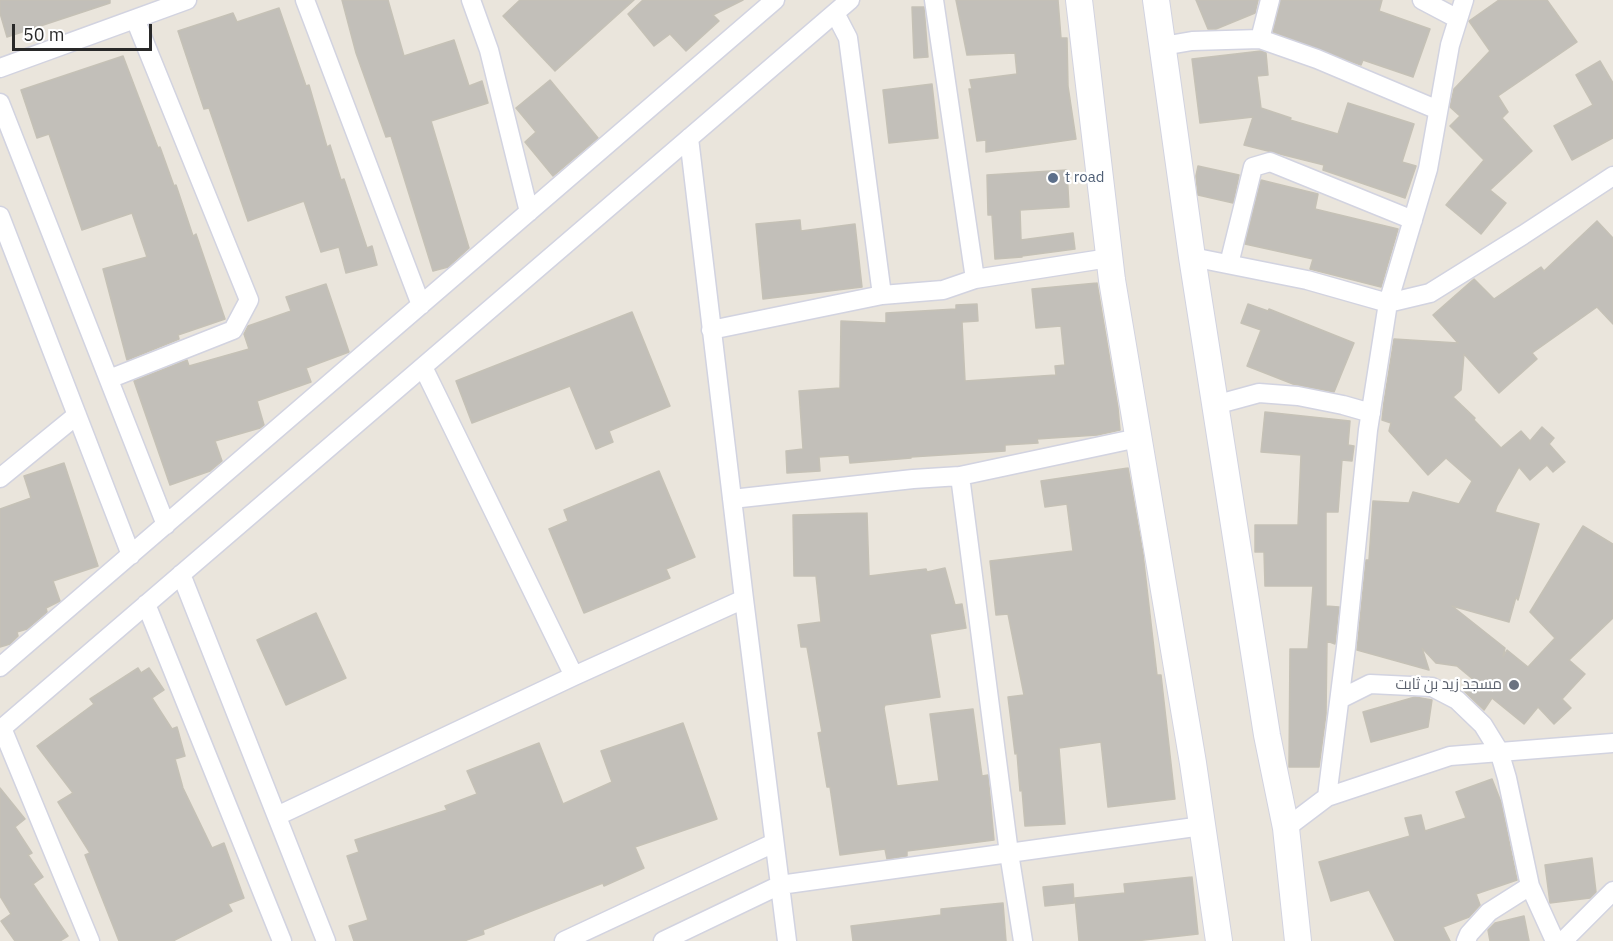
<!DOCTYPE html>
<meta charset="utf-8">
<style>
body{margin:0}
#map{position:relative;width:1613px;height:941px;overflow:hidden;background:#eae5dc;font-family:"IBM Plex Sans",sans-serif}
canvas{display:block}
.scale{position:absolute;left:12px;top:24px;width:140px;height:27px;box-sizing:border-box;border:3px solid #292929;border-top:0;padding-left:8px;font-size:18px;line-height:21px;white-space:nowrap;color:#292929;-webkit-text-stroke:4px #fff;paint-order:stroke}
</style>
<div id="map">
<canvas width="1613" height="941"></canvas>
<div class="scale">50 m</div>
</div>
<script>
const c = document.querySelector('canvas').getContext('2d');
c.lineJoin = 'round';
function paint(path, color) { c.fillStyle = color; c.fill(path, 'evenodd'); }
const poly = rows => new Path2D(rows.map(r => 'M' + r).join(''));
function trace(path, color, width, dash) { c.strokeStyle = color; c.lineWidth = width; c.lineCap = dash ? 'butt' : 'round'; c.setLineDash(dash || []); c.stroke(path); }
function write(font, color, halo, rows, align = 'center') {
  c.font = font + ' "IBM Plex Sans",Cairo,sans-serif'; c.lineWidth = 4.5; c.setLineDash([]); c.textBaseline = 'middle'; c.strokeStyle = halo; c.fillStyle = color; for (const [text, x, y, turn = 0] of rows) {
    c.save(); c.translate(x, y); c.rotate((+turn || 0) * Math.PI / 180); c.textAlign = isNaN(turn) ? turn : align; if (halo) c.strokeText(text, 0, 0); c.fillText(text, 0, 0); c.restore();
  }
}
const building = poly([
 [0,0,110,0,110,3,7,37,0,13,0,0],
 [342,0,388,0,404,56,454,40,469,86,482,81,488,103,431,121,469,248,448,267,433,271,391,136,386,137,356,53,342,0],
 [520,0,634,0,555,71,503,16,520,0],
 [643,0,743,0,713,15,719,21,686,51,670,34,654,46,628,14,643,0],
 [956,0,1058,0,1061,38,1067,38,1068,86,1076,139,986,152,986,140,977,141,969,89,972,89,970,80,1017,74,1015,53,967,55,956,0],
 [1196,0,1258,0,1255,13,1216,29,1208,29,1196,0],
 [1281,0,1382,0,1379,11,1430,29,1413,77,1363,60,1361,65,1355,63,1273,32,1281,0],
 [1499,0,1547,0,1577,42,1498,96,1508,112,1502,118,1532,151,1490,190,1506,203,1481,234,1446,205,1484,160,1450,126,1460,116,1450,107,1454,89,1490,51,1469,21,1499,0],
 [912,7,924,7,928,57,914,58,912,7],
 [279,8,306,86,309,85,327,147,330,145,341,180,344,179,367,248,372,246,377,265,346,273,339,247,321,252,304,201,248,221,209,108,204,109,178,31,233,13,237,22,279,8],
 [1261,51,1266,53,1268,75,1257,76,1261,108,1291,118,1290,120,1338,134,1348,103,1414,124,1402,162,1416,166,1405,198,1323,170,1324,165,1244,145,1253,117,1200,123,1192,59,1261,51],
 [123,56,158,148,160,147,174,186,176,185,193,236,196,234,225,319,178,335,179,339,127,360,103,269,147,257,132,213,82,230,49,134,37,138,21,90,123,56],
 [1600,61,1613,83,1613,138,1572,160,1554,126,1593,105,1576,75,1600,61],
 [550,80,598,138,553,176,525,142,536,132,516,108,550,80],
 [932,84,938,138,889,143,883,90,932,84],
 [1198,166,1239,175,1233,203,1198,195,1196,176,1198,166],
 [1067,170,1069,207,1020,210,1021,240,1073,233,1075,249,1022,256,1022,257,995,259,992,215,988,215,987,175,1067,170],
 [1261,180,1318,194,1315,209,1398,229,1381,287,1310,269,1313,259,1245,244,1261,180],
 [800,220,801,231,855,224,862,287,763,299,756,224,800,220],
 [1597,221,1613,238,1613,324,1597,307,1532,353,1537,359,1499,393,1464,354,1461,390,1453,397,1475,418,1474,420,1501,448,1521,431,1530,441,1542,427,1554,438,1549,444,1565,462,1553,472,1547,465,1530,480,1519,467,1497,506,1495,512,1539,524,1518,600,1516,597,1509,622,1452,606,1505,648,1503,657,1507,650,1528,667,1555,638,1530,612,1583,526,1613,544,1613,618,1569,660,1585,674,1562,699,1571,708,1554,724,1538,707,1524,724,1492,698,1484,710,1463,690,1475,681,1457,666,1436,663,1422,648,1429,670,1357,650,1366,560,1369,560,1373,501,1409,503,1413,492,1459,504,1472,481,1446,458,1428,475,1389,431,1391,423,1382,420,1384,402,1394,339,1458,343,1433,315,1474,279,1494,299,1541,267,1544,271,1597,221],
 [1097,283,1118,408,1120,430,1097,435,1037,439,1038,443,1005,445,1005,451,911,457,911,458,850,463,849,455,819,457,820,471,787,473,786,451,803,449,799,391,840,388,841,321,886,323,886,313,956,309,956,305,977,304,978,321,962,322,965,381,1056,375,1055,366,1065,365,1061,326,1036,328,1032,289,1097,283],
 [326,284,349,352,306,368,311,382,257,401,264,425,260,428,215,441,222,461,210,471,170,485,134,381,187,360,189,366,249,349,244,334,248,326,291,311,286,297,326,284],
 [1248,304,1268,311,1269,309,1354,343,1334,392,1293,384,1247,366,1261,330,1241,323,1248,304],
 [632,312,670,406,609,431,613,442,596,449,570,386,472,423,456,381,632,312],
 [1265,412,1350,421,1348,445,1354,446,1352,461,1342,460,1338,512,1326,512,1326,606,1339,607,1335,644,1327,641,1326,714,1319,767,1289,767,1290,649,1308,649,1313,586,1265,586,1264,552,1255,552,1255,525,1298,525,1301,455,1261,452,1265,412],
 [64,463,98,566,53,581,60,601,46,608,47,612,27,629,17,632,18,636,10,644,0,647,0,509,31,498,24,476,64,463],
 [1128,468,1143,554,1157,675,1161,675,1175,799,1108,807,1101,742,1059,748,1065,824,1025,826,1022,790,1020,791,1017,753,1015,754,1008,697,1024,695,1008,614,996,615,990,561,1073,551,1067,504,1045,507,1041,481,1128,468],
 [659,471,695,557,666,569,670,578,584,613,549,529,568,521,564,510,659,471],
 [867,513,869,576,926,569,927,572,945,568,955,605,962,604,966,628,930,634,940,697,885,705,884,708,897,786,939,781,930,714,973,709,982,776,988,775,994,840,907,851,907,856,887,859,885,849,840,855,830,787,827,787,818,733,822,732,807,647,801,647,798,625,821,622,816,576,794,576,793,515,867,513],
 [316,613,346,678,286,705,257,640,316,613],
 [138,668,141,673,149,668,164,690,152,698,172,729,177,727,185,756,175,759,183,788,212,848,224,843,244,898,228,904,232,911,173,941,119,941,85,855,90,853,58,802,73,793,37,746,94,704,90,699,138,668],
 [1415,697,1432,700,1428,727,1371,742,1363,712,1415,697],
 [683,723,717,819,635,847,644,868,604,886,603,883,483,930,484,934,464,941,354,941,349,926,368,920,347,856,359,852,355,840,447,810,445,806,477,794,467,771,539,743,563,804,612,782,601,751,683,723],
 [1492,779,1501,802,1517,880,1476,894,1480,905,1469,917,1443,927,1450,941,1395,941,1369,890,1331,901,1319,862,1410,836,1405,818,1421,815,1425,831,1466,818,1456,792,1492,779],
 [0,788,25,819,15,827,32,853,28,855,43,877,33,884,68,936,60,941,15,941,1,921,11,914,0,896,0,788],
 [1592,858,1596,892,1590,898,1550,903,1545,865,1592,858],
 [1192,877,1198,934,1135,941,1079,941,1075,898,1125,893,1124,884,1192,877],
 [1073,884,1074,903,1045,906,1043,887,1073,884],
 [1003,903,1006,941,853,941,851,926,941,915,941,909,1003,903],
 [1524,916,1529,941,1490,941,1488,930,1495,923,1524,916]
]);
const street = poly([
 [305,0,421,305],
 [471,0,489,50,529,212],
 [934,0,975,279],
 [1422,0,1458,19],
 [835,13,848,38,882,295],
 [1260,39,1270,0],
 [1163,46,1192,41,1260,39,1317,59,1438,110],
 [0,68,187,0],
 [0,103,166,525],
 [689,138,744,599,787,941],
 [0,216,131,555],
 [1192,257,1307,280,1388,303,1430,293,1523,235,1613,176],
 [1229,264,1253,167,1270,162,1413,220],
 [711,330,882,295,943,290,975,279,1109,258],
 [423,367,574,676],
 [109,379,233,330,249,300,135,19],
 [1215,405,1259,393,1298,396,1343,405,1371,413],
 [960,476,1009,853,1023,941],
 [0,478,77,415],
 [732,499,913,479,960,476,1138,438],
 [181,574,326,941],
 [146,604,282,941],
 [0,667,775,0],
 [1340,699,1370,684,1432,687,1457,700,1483,725,1499,751,1507,778,1530,886,1555,941],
 [2,728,90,941],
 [0,730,850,0],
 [1327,797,1346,647,1368,430,1388,303,1428,169,1450,45,1464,0],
 [277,816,574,676,744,599],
 [1286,828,1327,797,1450,756,1613,743],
 [564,941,774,843],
 [663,941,780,885,1202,826],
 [1466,941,1469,934,1489,912,1530,886],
 [1563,941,1613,891]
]);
const secondary = poly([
 [1079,0,1112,280,1193,763,1219,941],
 [1156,0,1192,257,1267,735,1286,828,1298,941]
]);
const markers = [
 [1053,178,6,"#5c6f8a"],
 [1514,685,6,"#6b7280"]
];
const serviceNames = [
 ["t road",1065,178]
];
const worshipNames = [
 ["مسجد زيد بن ثابت",1502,685]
];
paint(building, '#c2bfb9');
trace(building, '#c5c1b6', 1.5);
trace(street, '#d2d3e0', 21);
trace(secondary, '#d2d3e0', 28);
trace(street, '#fff', 18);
trace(secondary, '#fff', 26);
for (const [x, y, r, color] of markers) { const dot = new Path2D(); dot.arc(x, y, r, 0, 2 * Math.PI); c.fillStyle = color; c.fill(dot); trace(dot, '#fff', 2); }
write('15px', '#4e5e75', '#fff', serviceNames, 'left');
write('15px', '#5b616d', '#fff', worshipNames, 'right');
</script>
